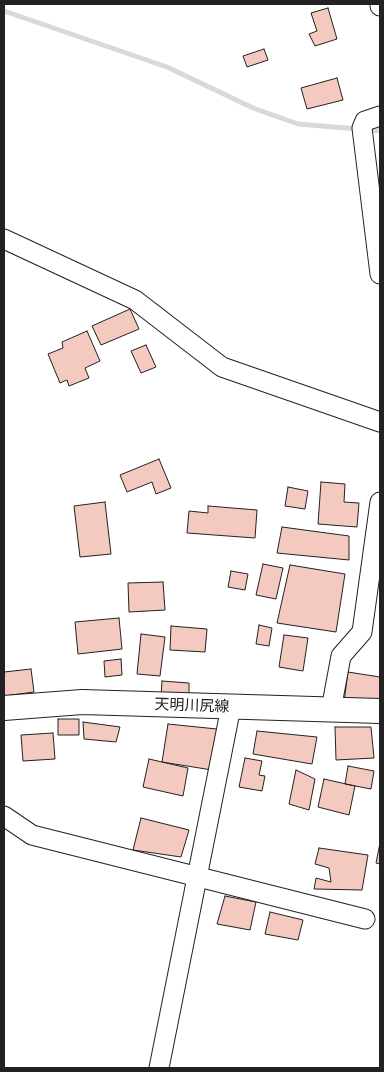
<!DOCTYPE html>
<meta charset="utf-8">
<style>
body{margin:0}
#map{position:relative;width:384px;height:1072px;overflow:hidden;background:#fff;font-family:"PT Sans",sans-serif}
canvas{display:block}
.frame{position:absolute;inset:0;border:5px solid #222;pointer-events:none}
</style>
<div id="map">
<canvas width="384" height="1072"></canvas>
<div class="frame"></div>
</div>
<script>
const c = document.querySelector('canvas').getContext('2d');
c.lineJoin = 'round';
const poly = rows => new Path2D(rows.map(r => 'M' + r).join(''));
function trace(path, color, width, dash) { c.strokeStyle = color; c.lineWidth = width; c.lineCap = dash ? 'butt' : 'round'; c.setLineDash(dash || []); c.stroke(path); }
function paint(path, color) { c.fillStyle = color; c.fill(path, 'evenodd'); }
function write(font, color, halo, rows, align = 'center') {
  c.font = font + ' "PT Sans","Noto Sans JP",sans-serif'; c.lineWidth = 4; c.setLineDash([]); c.textBaseline = 'middle'; c.strokeStyle = halo; c.fillStyle = color; for (const [text, x, y, turn = 0] of rows) {
    c.save(); c.translate(x, y); c.rotate((+turn || 0) * Math.PI / 180); c.textAlign = isNaN(turn) ? turn : align; if (halo) c.strokeText(text, 0, 0); c.fillText(text, 0, 0); c.restore();
  }
}
const stream = poly([
 [4,11,167,67,253,108,298,124,358,129],
 [366,130,377,131,380,130]
]);
const building = poly([
 [328,8,337,39,315,46,309,34,317,31,311,13,328,8],
 [264,49,268,60,247,67,243,56,264,49],
 [337,78,343,100,307,109,301,88,337,78],
 [130,309,139,329,101,345,92,326,130,309],
 [87,331,100,361,85,368,89,378,69,386,67,380,60,383,48,354,63,348,62,342,87,331],
 [146,345,156,367,141,373,131,351,146,345],
 [159,459,171,488,156,494,152,482,127,492,120,475,159,459],
 [321,482,345,484,344,502,359,503,357,527,318,524,321,482],
 [288,487,308,491,305,509,285,506,288,487],
 [105,502,111,554,80,557,74,506,105,502],
 [208,506,257,510,255,538,187,533,189,511,208,513,208,506],
 [282,527,349,536,349,560,277,553,282,527],
 [263,564,283,568,276,599,256,595,263,564],
 [290,565,345,574,336,632,277,623,290,565],
 [231,571,248,574,245,590,228,587,231,571],
 [163,582,165,610,129,612,128,583,163,582],
 [119,618,122,649,78,654,75,622,119,618],
 [259,625,272,628,269,646,256,644,259,625],
 [171,626,207,629,205,652,170,650,171,626],
 [141,634,165,637,160,676,137,674,141,634],
 [284,635,308,638,303,671,279,667,284,635],
 [121,659,122,675,105,677,104,661,121,659],
 [31,669,34,692,4,696,4,672,31,669],
 [348,672,380,677,380,703,344,702,348,672],
 [162,681,189,683,189,699,161,698,162,681],
 [58,719,79,719,79,735,58,735,58,719],
 [83,722,120,727,116,742,84,739,83,722],
 [168,724,217,729,212,770,162,762,168,724],
 [335,727,371,727,374,758,336,760,335,727],
 [257,731,317,737,312,764,253,754,257,731],
 [53,733,55,759,23,761,21,735,53,733],
 [245,758,262,761,259,775,265,776,262,791,239,787,245,758],
 [149,759,188,768,183,796,143,787,149,759],
 [348,766,374,771,371,789,345,784,348,766],
 [296,770,315,779,309,810,289,804,296,770],
 [324,779,355,786,349,815,318,807,324,779],
 [141,818,189,830,181,857,133,850,141,818],
 [380,843,380,864,376,863,380,843],
 [319,848,368,855,362,890,314,889,316,878,331,882,329,868,315,864,319,848],
 [225,896,256,902,250,930,217,924,225,896],
 [270,912,303,920,298,940,265,934,270,912]
]);
const minor = poly([
 [380,4,380,6],
 [380,116,365,121,362,128,380,274],
 [4,239,135,300,222,367,380,422],
 [331,710,341,656,362,632,380,502],
 [4,816,32,835,365,919],
 [159,1068,231,707]
]);
const major = poly([
 [4,708,82,702,380,711]
]);
const streetNames = [
 ["天明川尻線",192,706,2]
];
trace(stream, '#d9d9d9', 5);
paint(building, '#f3c9c0');
trace(building, '#222', 1);
trace(minor, '#222', 21);
trace(major, '#222', 26);
trace(minor, '#fff', 19);
trace(major, '#fff', 24);
write('15px', '#222', '#fff', streetNames);
</script>
